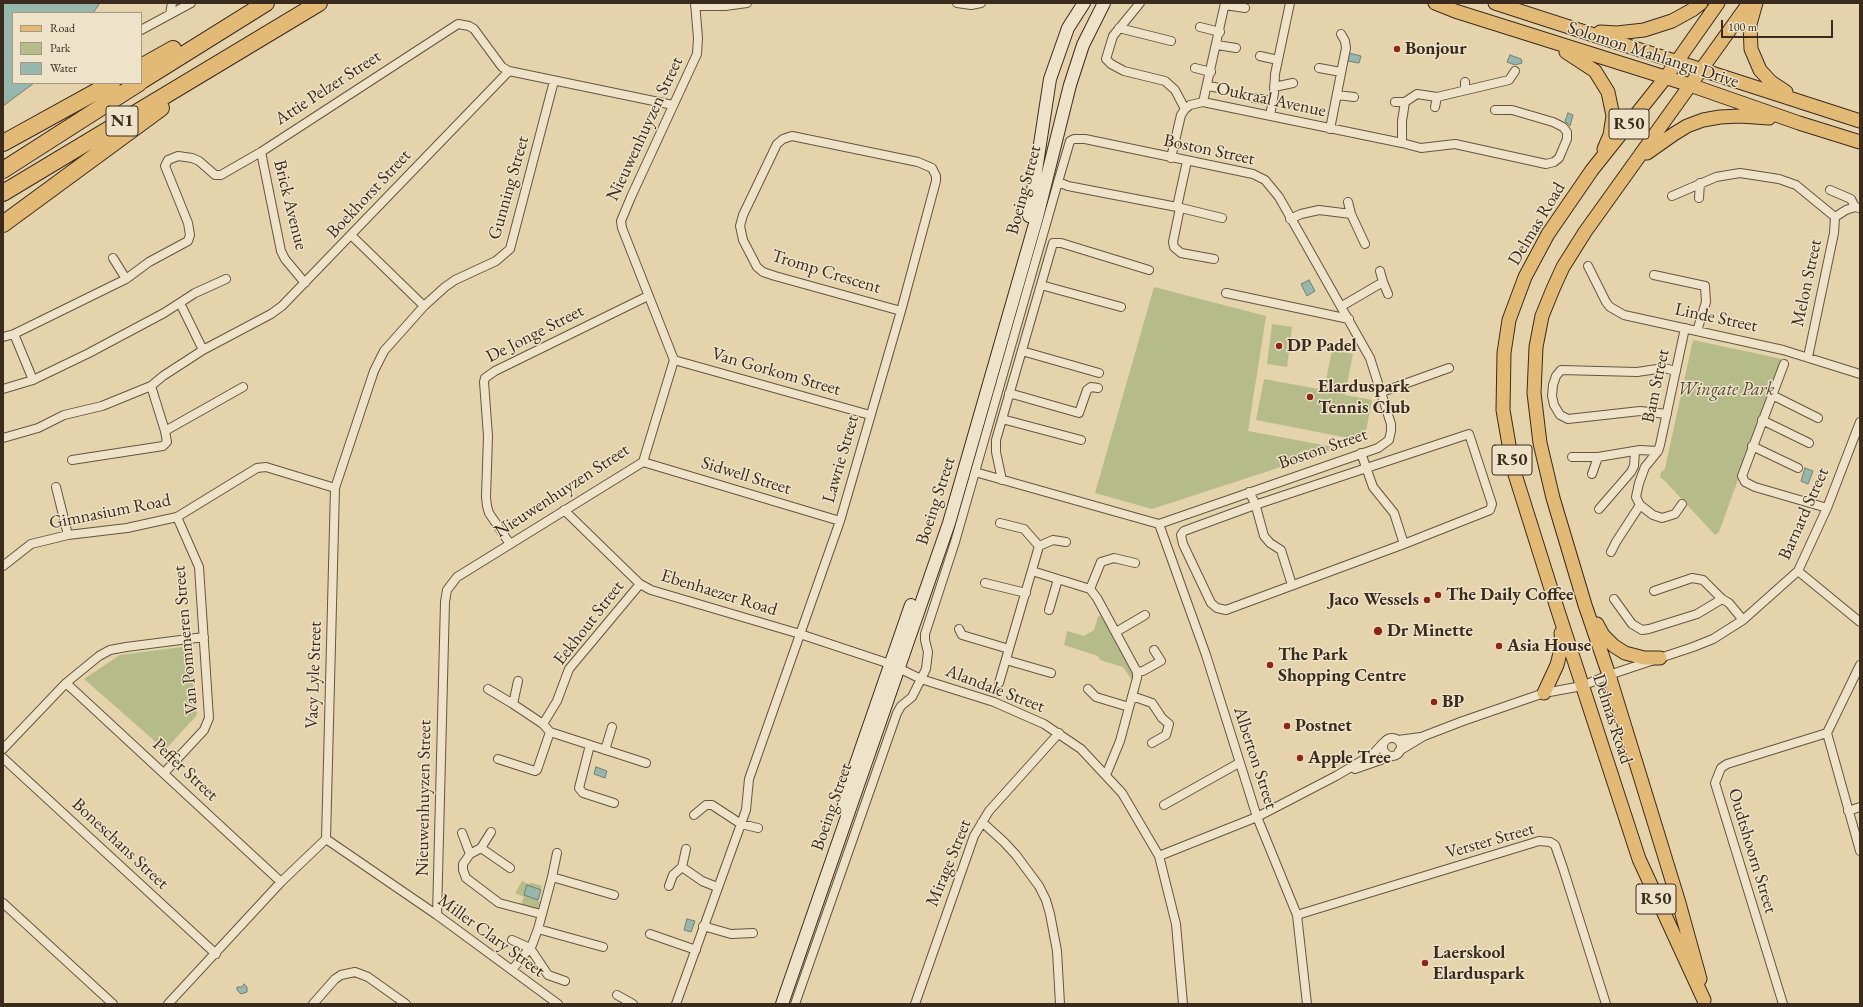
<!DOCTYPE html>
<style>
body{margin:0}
#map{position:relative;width:1863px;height:1007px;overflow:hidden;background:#e5d3ab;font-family:"EB Garamond",serif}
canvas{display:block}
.frame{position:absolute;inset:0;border:4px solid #3a2b1e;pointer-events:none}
.legend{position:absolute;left:12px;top:12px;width:130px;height:72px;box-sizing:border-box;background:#eee2c8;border:1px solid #a69984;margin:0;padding:5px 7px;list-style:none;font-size:12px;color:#3a2b1e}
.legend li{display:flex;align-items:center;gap:8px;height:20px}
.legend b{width:20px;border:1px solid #a69984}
.scale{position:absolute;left:1721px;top:20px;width:112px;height:18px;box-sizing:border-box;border:2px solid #3a2b1e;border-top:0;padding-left:5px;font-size:12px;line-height:14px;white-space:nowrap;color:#3a2b1e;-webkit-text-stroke:3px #eee2c8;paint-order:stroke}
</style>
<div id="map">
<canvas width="1863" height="1007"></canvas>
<div class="frame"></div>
<ul class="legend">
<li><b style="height:5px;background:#e2ba76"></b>Road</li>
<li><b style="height:11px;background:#b5bc89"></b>Park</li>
<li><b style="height:11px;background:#96b7ac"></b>Water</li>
</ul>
<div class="scale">100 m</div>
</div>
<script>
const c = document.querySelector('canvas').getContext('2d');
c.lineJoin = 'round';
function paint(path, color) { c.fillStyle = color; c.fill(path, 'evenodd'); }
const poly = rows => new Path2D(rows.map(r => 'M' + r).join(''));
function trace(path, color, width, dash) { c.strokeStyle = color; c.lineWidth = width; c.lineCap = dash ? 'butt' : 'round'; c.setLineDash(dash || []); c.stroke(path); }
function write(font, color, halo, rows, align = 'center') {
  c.font = font + ' "EB Garamond",serif'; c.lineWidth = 3; c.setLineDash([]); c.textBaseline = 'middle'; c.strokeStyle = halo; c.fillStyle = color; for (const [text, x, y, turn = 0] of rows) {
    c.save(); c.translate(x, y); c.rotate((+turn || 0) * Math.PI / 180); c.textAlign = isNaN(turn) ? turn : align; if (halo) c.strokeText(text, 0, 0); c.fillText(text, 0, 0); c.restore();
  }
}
const green = poly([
 [1154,287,1266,316,1248,431,1339,448,1152,509,1095,493],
 [1272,324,1292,327,1287,367,1267,364],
 [1693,340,1782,359,1719,532,1715,535,1663,479,1660,478,1661,472,1665,469,1667,459],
 [1332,350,1353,354,1345,395,1372,400,1364,441,1256,420,1264,379,1324,390],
 [1101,615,1133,673,1132,680,1123,667,1100,660,1098,656,1064,645,1067,631,1084,636,1094,630,1098,617],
 [189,646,197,715,165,750,84,679,120,655],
 [522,881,528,884,532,883,542,886,538,901,540,902,538,909,521,904,524,897,515,893]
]);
const water = poly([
 [3,3,100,3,93,13,13,13,13,83,34,83,3,106,3,3],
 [1349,53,1361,56,1359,63,1347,61,1349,53],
 [1510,55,1521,59,1522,63,1515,65,1507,62,1510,55],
 [1568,113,1573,115,1570,126,1565,121,1568,113],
 [1309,280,1315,291,1307,296,1301,284,1309,280],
 [1805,468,1813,471,1808,484,1801,481,1805,468],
 [596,767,607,771,605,778,594,774,596,767],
 [527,885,541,890,538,900,524,895,527,885],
 [687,919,695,921,691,932,684,930,687,919],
 [244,984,247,987,247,992,241,994,237,990,237,987,242,987,244,984]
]);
const minor = poly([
 [957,3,971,5,981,3],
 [1140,3,1113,36,1106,59,1111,64,1124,71,1165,81,1175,90,1185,109],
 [1225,5,1245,8],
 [695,6,725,6,747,3],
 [170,14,172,3],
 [1200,27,1220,32],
 [1119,28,1171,41],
 [141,30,191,3],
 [1217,45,1236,48],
 [1260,56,1278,60],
 [1195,68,1211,72],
 [1319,68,1341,72],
 [1208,86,1225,89],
 [1274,87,1293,83],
 [1465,90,1465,82],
 [1337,95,1354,97],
 [1254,98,1272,101],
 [1203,102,1225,3],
 [1395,102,1405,102],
 [1435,107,1437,97],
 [1270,116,1274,93,1275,74,1290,3],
 [1330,129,1346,48,1345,41,1341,34],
 [1402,143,1402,121,1405,102,1417,94,1437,97,1509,80,1515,71],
 [261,152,281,251,285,259,305,283],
 [1171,158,1181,115,1185,109,1190,105,1203,102,1402,143,1421,148,1455,144,1546,164,1554,162,1559,158,1567,139,1567,132,1563,127,1553,122,1512,110,1495,110],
 [1187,161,1177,207,1222,218],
 [1058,182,1068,186,1177,207],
 [1830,190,1851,199,1855,207],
 [1672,196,1716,177,1740,173,1779,179,1796,185,1835,217],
 [1699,198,1700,183],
 [1348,202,1351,214,1365,244],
 [1180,208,1173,242,1174,247,1181,253,1214,259],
 [1835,217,1846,210,1855,207,1859,208],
 [1290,219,1301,214,1319,210,1351,214],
 [352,236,424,306],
 [113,258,126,279],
 [1588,266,1606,302,1610,307,1624,315,1783,350,1860,374],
 [1654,275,1705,286,1706,302,1697,331],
 [226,279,195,293,164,313,89,353,33,380,14,334,126,279,149,262,188,241,190,235,188,223,165,166,168,160,178,156,192,158,199,161,215,175,221,175,261,152,458,24,469,26,474,29,502,67,509,71,673,105],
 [1383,282,1388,294],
 [1041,285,1121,307],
 [1226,293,1349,319],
 [180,303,203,350],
 [1342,306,1383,282,1380,271],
 [3,337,14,334],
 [1022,351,1099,373],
 [1808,357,1834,233,1835,217],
 [674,360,870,415],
 [1784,364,1742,476,1745,482,1755,487,1827,508],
 [151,386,165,431,243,387],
 [3,389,33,380],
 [1382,392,1449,368],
 [1009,393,1079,413,1087,390,1091,387,1098,388],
 [1772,395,1818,418],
 [1667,414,1640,411,1568,419,1560,415,1554,405,1552,396,1553,385,1556,376,1561,370,1637,372,1664,368,1676,371],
 [1002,419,1081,440],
 [1762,420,1809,443],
 [1469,434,1492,504,1490,510,1404,544,1226,610,1217,608,1211,603,1183,544,1181,535,1184,531,1255,505,1469,434],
 [3,438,38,428,64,415,102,406,151,386,163,376,203,350,271,314,282,306,509,71],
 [1752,446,1798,468],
 [1361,453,1373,487,1394,513,1404,544],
 [1572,457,1598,457,1640,450,1658,451],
 [72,460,163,446,167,442,165,431],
 [643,462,840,521],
 [1592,474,1598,457],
 [1002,480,996,452,996,440,1053,243,1061,243,1149,270],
 [56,487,68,535],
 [1249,492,1255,503,1264,536,1270,543,1281,550,1292,585],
 [1682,504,1675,514,1662,518,1653,515,1640,505,1636,497,1639,483,1645,467,1658,451,1660,445,1685,328],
 [1599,509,1631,472,1634,466,1635,452],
 [564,510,640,584,651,590,800,634,890,664,921,679,994,702,1044,724,1081,749,1122,793,1159,856,1176,924,1183,1004],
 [1000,523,1024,529,1039,546],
 [1159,524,1206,655,1257,817,1297,915,1307,1004],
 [510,544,489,513,487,506,486,497,488,436,484,382,485,378,495,371,648,296],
 [1611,552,1616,542,1640,505],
 [3,566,31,544,68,535,127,528,177,517,257,468,266,467,335,488],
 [1032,571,1090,589,1097,598,1137,672,1137,678,1120,741,1106,775],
 [1798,571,1860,622],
 [985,583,1026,593],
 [1090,589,1101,562,1114,558,1135,563],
 [1654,591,1692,578,1703,580,1722,599,1729,603,1743,620],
 [1614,599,1632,624,1642,630,1649,629,1697,614,1722,599],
 [1049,610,1058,579],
 [959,629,962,635,1009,649],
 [1116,632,1145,615],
 [1006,660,1051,673],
 [1860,665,1827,733,1860,851],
 [1137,672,1143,671,1161,661,1154,650],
 [518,681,513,704,543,724,550,732,646,763],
 [66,683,281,882],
 [999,683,1039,546,1053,540,1066,542],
 [488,689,513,704],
 [1088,689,1096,697,1129,707],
 [1132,696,1152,703,1162,718,1169,724,1166,735,1152,743],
 [543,724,557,701,569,669,640,584],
 '1383 747a9 9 0 1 1 18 0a9 9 0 1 1-18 0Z',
 [1398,740,1421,737],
 [590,745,579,788,583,793,614,803],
 [3,749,66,683,99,656,110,650,126,647,204,637],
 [605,750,612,727],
 [1399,751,1424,736,1463,721,1544,693,1582,686,1609,675,1693,647,1713,639,1743,620,1798,571,1827,508,1860,422],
 [3,758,216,954],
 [498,759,535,771,537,770,550,732],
 [1355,769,1392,756],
 [164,773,204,730,209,718,199,567,177,517],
 [1164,805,1239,763],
 [1848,811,1860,807],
 [694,815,706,805,712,805,741,824,758,828],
 [982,822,1004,842,1016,855,1039,886,1046,900,1050,914,1057,951,1060,1004],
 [462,833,470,854],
 [326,839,437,915,558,1004],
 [481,848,491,832],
 [686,849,682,867,702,881,717,887],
 [1159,856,1257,817,1336,776,1373,754,1383,743],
 [510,868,481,848,470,854,463,864,463,870,466,878,499,903,541,914],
 [552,877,557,853],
 [669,886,673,875,682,867],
 [3,903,113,1004],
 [437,915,445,602,447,590,457,577,643,462,674,360,622,228,621,221,631,197,697,54,698,38,695,3],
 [1297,915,1539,841,1550,842,1555,845,1563,868,1606,1004],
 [703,926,731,934,753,933],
 [538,929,603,947],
 [650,934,696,950],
 [512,940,530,948,548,975,565,981],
 [512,970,532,945,538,929,552,877,614,895],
 [617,995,633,1004],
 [168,1004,281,882,326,839,335,488,374,371,384,351,424,306,445,287,455,280,496,261,510,249,554,81],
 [313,1004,335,979,341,975,355,972,368,977,406,1004],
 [676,1004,741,824,746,810,749,779,840,521,901,311,936,181,936,176,932,168,918,162,792,136,783,139,777,144,743,215,740,226,743,240,757,267,763,272,775,276,901,311],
 [795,1004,897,713,901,706,912,697,926,669,928,652,925,640,925,634,955,542,975,472,1058,182,1070,141,1074,139,1085,139,1253,174,1265,180,1279,197,1370,358,1391,424,1391,431,1389,440,1378,448,1159,524,975,472],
 [915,1004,974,836,989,811,1059,733],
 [1783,1004,1715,783,1721,768,1727,764,1827,733]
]);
const secondary = poly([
 [1029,216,1050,79,1068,28,1084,3],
 [843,809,851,778,911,605],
 [782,1004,949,523,1037,217,1070,85,1083,45,1104,3]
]);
const primary = poly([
 [1435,3,1455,11,1690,85,1799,123,1860,142],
 [1495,3,1860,121],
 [1756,3,1750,24,1751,49,1760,70,1771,82,1786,92],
 [1600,32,1617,33,1644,30,1672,21,1692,10,1701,3],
 [1566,52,1595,71,1608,92,1613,116,1610,135,1604,149],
 [1647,153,1674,134,1687,126,1703,120,1720,117,1740,116,1769,118],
 [1597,624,1603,635,1614,646,1625,653,1644,658,1660,658],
 [1544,693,1557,665,1562,645,1561,633],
 [1700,979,1679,903,1609,675,1585,605,1553,498,1540,443,1534,393,1536,347,1542,316,1553,289,1563,267,1585,232,1749,3],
 [1704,1000,1639,859,1558,611,1513,468,1503,410,1504,353,1509,320,1525,277,1548,234,1592,170,1666,77,1718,3]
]);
const motorway = poly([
 [141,67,173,49],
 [141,81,266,3],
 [3,143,112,83],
 [3,170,139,83],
 [3,193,319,3],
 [3,224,161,108]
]);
const markers = [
 [1397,49,4,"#8f2418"],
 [1279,346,4,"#8f2418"],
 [1310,397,4,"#8f2418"],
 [1438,595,4,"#8f2418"],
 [1427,600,4,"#8f2418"],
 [1378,631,5,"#8f2418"],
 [1499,646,4,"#8f2418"],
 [1270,665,4,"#8f2418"],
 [1434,702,4,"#8f2418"],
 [1287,726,4,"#8f2418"],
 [1300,758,4,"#8f2418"],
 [1425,963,4,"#8f2418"]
];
const shields = [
 [122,121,32],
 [1629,124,40],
 [1512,460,40],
 [1656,899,40]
];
const shieldNames = [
 ["N1",122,121],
 ["R50",1629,124],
 ["R50",1512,460],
 ["R50",1656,899]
];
const poiNames = [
 ["Bonjour",1405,49],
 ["DP Padel",1287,346],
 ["Elarduspark",1318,387],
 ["Tennis Club",1318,408],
 ["The Daily Coffee",1446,595],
 ["Jaco Wessels",1419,600,"right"],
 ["Dr Minette",1387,631],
 ["Asia House",1507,646],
 ["The Park",1278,655],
 ["Shopping Centre",1278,676],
 ["BP",1442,702],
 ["Postnet",1295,726],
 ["Apple Tree",1308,758],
 ["Laerskool",1433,953],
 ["Elarduspark",1433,974]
];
const streetNames = [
 ["Solomon Mahlangu Drive",1653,55,18],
 ["Attie Pelzer Street",328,88,-33],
 ["Oukraal Avenue",1271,100,12],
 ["Nieuwenhuyzen Street",645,129,-65],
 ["Boston Street",1209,150,12],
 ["Gunning Street",509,188,-74],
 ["Boeing Street",1024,190,-75],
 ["Boekhorst Street",369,194,-47],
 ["Brick Avenue",290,205,76],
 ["Delmas Road",1537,224,-59],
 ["Tromp Crescent",826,272,17],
 ["Melon Street",1807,283,-78],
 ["Linde Street",1716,318,12],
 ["De Jonge Street",535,334,-27],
 ["Van Gorkom Street",776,372,16],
 ["Bam Street",1656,386,-78],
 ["Boston Street",1323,449,-19],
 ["Lawrie Street",841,459,-74],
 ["Sidwell Street",746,476,17],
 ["Nieuwenhuyzen Street",562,491,-33],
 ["Boeing Street",936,501,-72],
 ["Gimnasium Road",110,512,-11],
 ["Barnard Street",1804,514,-66],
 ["Ebenhaezer Road",719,593,17],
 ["Eekhout Street",589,623,-52],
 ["Van Pommeren Street",186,640,-95],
 ["Vacy Lyle Street",314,675,-88],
 ["Alandale Street",995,689,21],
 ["Delmas Road",1612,719,72],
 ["Alberton Street",1255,758,72],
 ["Peffer Street",185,770,43],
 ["Nieuwenhuyzen Street",424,798,-89],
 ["Boeing Street",832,807,-71],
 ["Verster Street",1490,841,-16],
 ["Boneschans Street",120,844,43],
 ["Oudtshoorn Street",1752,851,73],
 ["Mirage Street",949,863,-68],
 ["Miller Clary Street",491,936,36]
];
const parkNames = [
 ["Wingate Park",1726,390]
];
paint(green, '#b5bc89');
paint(water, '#96b7ac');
trace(water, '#717f73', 1);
trace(minor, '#655541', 10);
trace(secondary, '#3a2b1e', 14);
trace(primary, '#3a2b1e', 15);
trace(motorway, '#3a2b1e', 18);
trace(minor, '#eee2c8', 8);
trace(secondary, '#eee2c8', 12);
trace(primary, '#e2ba76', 13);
trace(motorway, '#e2ba76', 16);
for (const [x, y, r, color] of markers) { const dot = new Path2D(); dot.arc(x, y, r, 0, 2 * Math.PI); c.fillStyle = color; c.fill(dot); trace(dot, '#eee2c8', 1.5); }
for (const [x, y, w] of shields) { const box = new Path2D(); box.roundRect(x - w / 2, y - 15, w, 30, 3); c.fillStyle = '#eee2c8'; c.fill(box); trace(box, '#3a2b1e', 1); }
write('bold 17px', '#3a2b1e', null, shieldNames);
write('bold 18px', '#3a2b1e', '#eee2c8', poiNames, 'left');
write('18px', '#3a2b1e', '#eee2c8', streetNames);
write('italic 18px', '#534833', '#eee2c8', parkNames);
</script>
